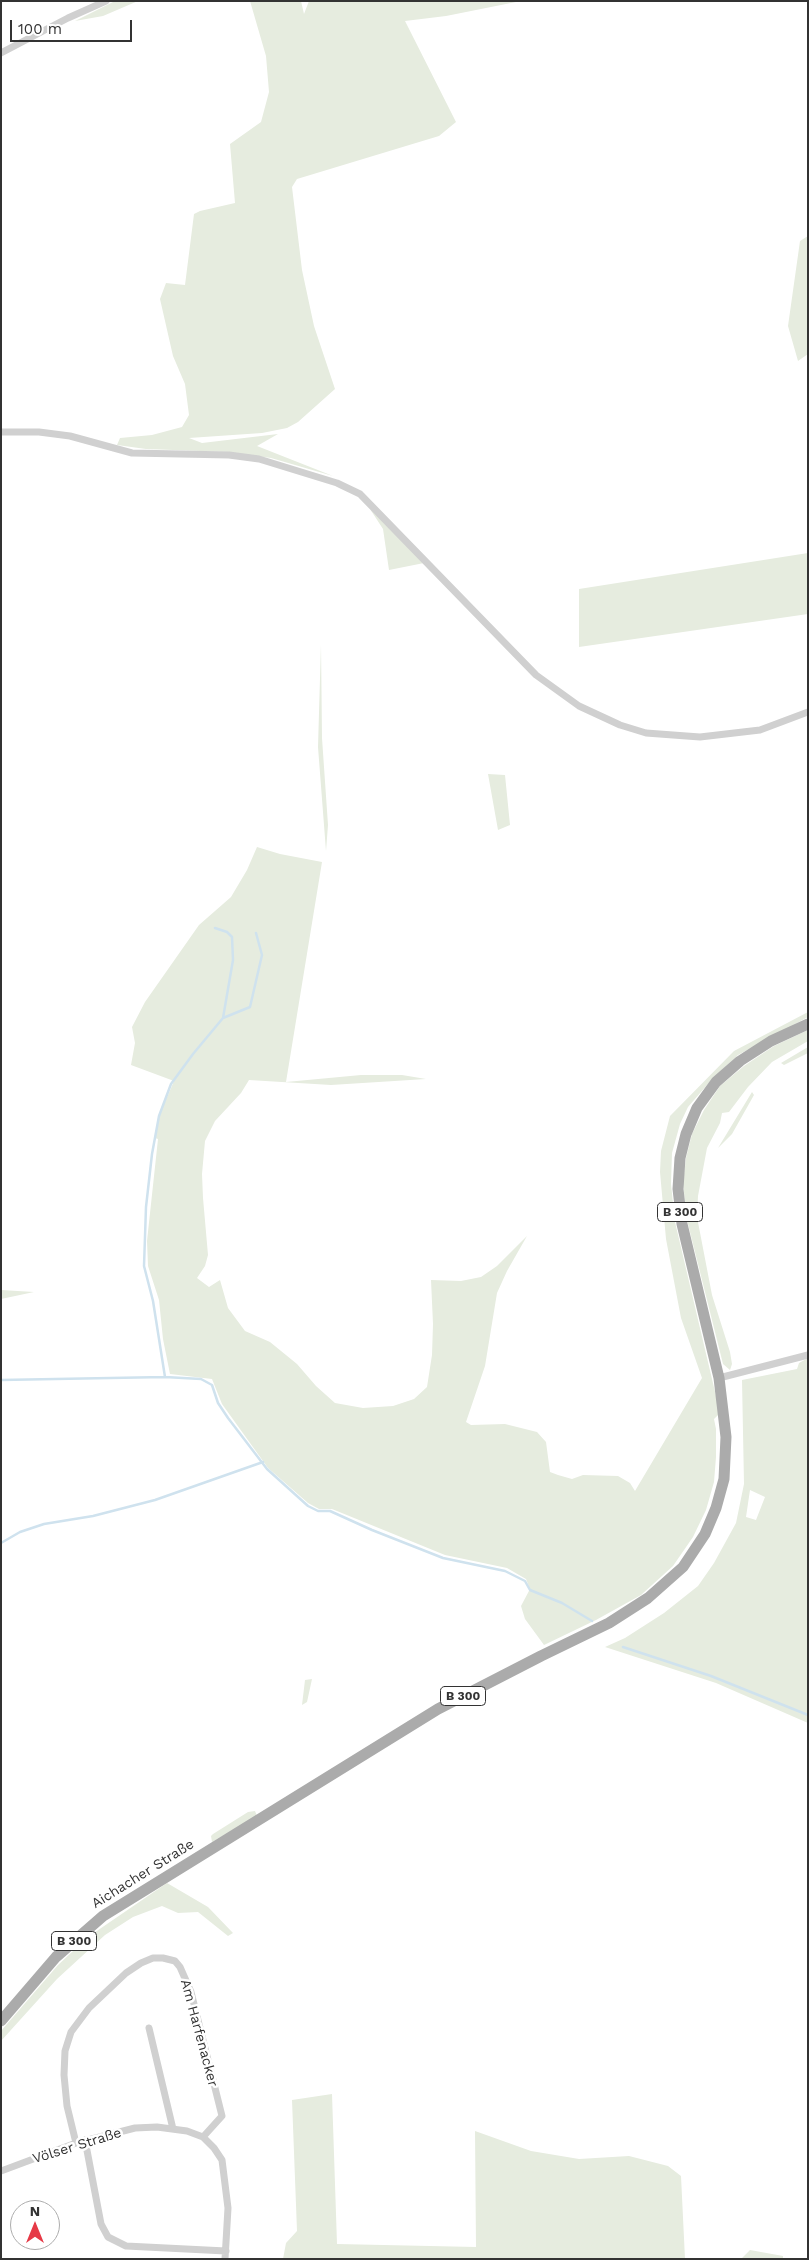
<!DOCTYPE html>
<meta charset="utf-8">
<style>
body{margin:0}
#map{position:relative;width:809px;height:2260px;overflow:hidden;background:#fff;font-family:"Work Sans",sans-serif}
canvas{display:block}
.frame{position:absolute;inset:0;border:2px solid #333;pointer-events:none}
.north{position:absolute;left:10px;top:2200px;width:50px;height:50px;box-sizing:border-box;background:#fff;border:1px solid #adadad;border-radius:50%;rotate:0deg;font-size:14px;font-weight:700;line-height:20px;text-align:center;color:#333}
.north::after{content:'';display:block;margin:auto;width:18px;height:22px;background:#e63946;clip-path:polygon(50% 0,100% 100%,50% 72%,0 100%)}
.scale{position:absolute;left:10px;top:20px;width:122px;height:22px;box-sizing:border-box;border:2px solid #333;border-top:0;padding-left:6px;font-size:15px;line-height:18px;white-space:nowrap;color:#333;-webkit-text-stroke:4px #fff;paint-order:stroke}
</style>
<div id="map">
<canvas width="809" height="2260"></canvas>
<div class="frame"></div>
<div class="north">N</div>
<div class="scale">100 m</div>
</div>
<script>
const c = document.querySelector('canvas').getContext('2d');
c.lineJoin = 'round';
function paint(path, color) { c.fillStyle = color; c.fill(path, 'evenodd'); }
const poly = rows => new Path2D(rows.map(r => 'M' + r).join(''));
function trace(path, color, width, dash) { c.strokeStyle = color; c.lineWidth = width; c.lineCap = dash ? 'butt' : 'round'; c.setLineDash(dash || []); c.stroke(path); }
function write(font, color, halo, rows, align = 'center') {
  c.font = font + ' "Work Sans",sans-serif'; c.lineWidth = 5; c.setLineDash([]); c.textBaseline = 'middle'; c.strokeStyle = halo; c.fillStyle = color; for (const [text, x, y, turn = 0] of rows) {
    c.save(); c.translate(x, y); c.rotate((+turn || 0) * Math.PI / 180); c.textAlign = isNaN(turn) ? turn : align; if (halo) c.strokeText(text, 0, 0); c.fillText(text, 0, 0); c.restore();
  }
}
const green = poly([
 [115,1,138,1,103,16,75,21],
 [250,1,301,1,304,14,309,1,521,1,446,16,405,21,456,122,439,136,297,179,292,187,302,270,314,326,335,389,298,422,287,428,262,433,189,438,202,443,278,434,257,446,333,476,271,458,228,452,146,449,117,445,120,438,152,435,182,427,189,415,185,384,173,356,160,299,166,283,185,285,194,214,200,211,235,203,230,144,261,122,269,92,266,56],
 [808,236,808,354,798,361,788,326,800,241],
 [370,509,424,563,389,570,383,529],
 [808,553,808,614,579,647,579,589],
 [321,644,322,738,328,825,326,851,318,747],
 [488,774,505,775,510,825,498,830],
 [257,847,280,854,322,862,286,1082,361,1075,402,1075,426,1079,331,1085,249,1080,241,1093,215,1121,205,1141,202,1174,203,1198,208,1255,205,1266,197,1278,209,1287,220,1280,228,1308,245,1331,270,1342,297,1364,316,1386,335,1403,363,1408,393,1406,414,1399,427,1387,432,1355,433,1324,431,1280,461,1281,481,1277,497,1266,527,1236,507,1271,497,1293,485,1366,466,1422,471,1425,505,1424,537,1432,546,1442,550,1472,558,1475,572,1479,583,1475,618,1476,630,1483,635,1491,702,1378,681,1318,666,1239,660,1172,661,1151,670,1116,734,1051,808,1012,808,1017,738,1055,713,1078,688,1107,680,1124,672,1153,671,1184,675,1222,720,1413,714,1419,716,1429,716,1457,714,1482,706,1510,693,1537,673,1566,641,1595,596,1620,544,1645,525,1619,521,1606,530,1589,526,1579,507,1568,445,1555,332,1509,319,1509,308,1503,268,1468,222,1404,212,1379,170,1374,163,1339,159,1300,148,1266,147,1241,158,1139,155,1138,159,1116,174,1081,131,1065,135,1043,132,1027,145,1002,199,925,231,897,247,870],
 [808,1030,808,1041,772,1062,748,1087,729,1112,722,1113,720,1123,707,1148,698,1196,697,1217,712,1295,730,1352,732,1364,730,1370,723,1364,687,1220,683,1183,686,1158,692,1134,704,1110,720,1086,744,1066,774,1046],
 [808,1047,808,1053,784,1065,781,1063],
 [752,1092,754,1095,732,1134,718,1148],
 [1,1290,34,1292,1,1299],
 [808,1358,808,1723,716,1683,605,1647,625,1638,664,1613,698,1586,714,1563,736,1523,744,1484,742,1380,797,1369,799,1363],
 [750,1490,765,1497,756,1520,746,1517],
 [312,1679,307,1702,302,1705,305,1680],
 [255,1811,257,1816,212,1842,211,1836,213,1834,248,1812],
 [167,1883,208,1907,233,1933,228,1936,198,1912,178,1913,162,1906,133,1917,105,1935,57,1979,1,2041,1,2031,58,1965,88,1937],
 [332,2094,337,2244,476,2247,475,2131,531,2151,579,2159,629,2156,668,2166,681,2176,685,2259,283,2259,286,2243,297,2231,292,2100],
 [750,2250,783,2256,783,2259,741,2259]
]);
const stream = poly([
 [215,928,227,932,232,937,233,960,223,1018,193,1054,171,1084,159,1116,152,1154,146,1207,144,1266,153,1301,165,1377,201,1379,212,1385,218,1403,228,1418,267,1469,308,1506,318,1511,330,1511,372,1530,443,1558,505,1571,525,1581,530,1590,562,1603,592,1621],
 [223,1018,250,1007,262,955,256,933],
 [1,1380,165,1377],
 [1,1543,20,1532,44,1524,93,1516,155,1500,263,1462],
 [623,1647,711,1676,808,1715]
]);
const street = poly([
 [1,53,68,18,106,1],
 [1,432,39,432,70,436,132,453,229,455,259,459,337,483,360,494,536,675,579,706,620,725,646,733,700,737,760,730,808,712],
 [719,1378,808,1355],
 [149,2028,173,2129],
 [85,2140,101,2224,108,2237,126,2246,226,2251],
 [76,2143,67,2106,64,2075,65,2051,71,2032,89,2008,126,1973,141,1963,153,1958,163,1958,175,1961,180,1967,191,1992,222,2116,203,2137],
 [1,2171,76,2143,135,2128,157,2127,187,2131,203,2137,214,2148,222,2160,228,2208,225,2259]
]);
const primary = poly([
 [1,2021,56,1957,103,1916,438,1709,541,1656,609,1623,648,1598,683,1567,705,1534,716,1508,724,1479,726,1437,719,1378,682,1224,678,1189,680,1158,686,1134,697,1108,716,1082,740,1061,771,1041,808,1024]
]);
const shields = [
 [680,1212,45],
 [463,1696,45],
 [74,1941,45]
];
const shieldNames = [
 ["B 300",680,1212],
 ["B 300",463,1696],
 ["B 300",74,1941]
];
const streetNames = [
 ["Aichacher Straße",143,1874,-32],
 ["Am Harfenacker",199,2033,75],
 ["Völser Straße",77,2146,-17]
];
paint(green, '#e6ecdf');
trace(stream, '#cfe2ee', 2.5);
trace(street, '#d0d0d0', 7);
trace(primary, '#ababab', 11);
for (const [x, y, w] of shields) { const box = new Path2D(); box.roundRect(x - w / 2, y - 9.5, w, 19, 4); c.fillStyle = '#fff'; c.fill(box); trace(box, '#333', 1); }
write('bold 12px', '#333', null, shieldNames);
write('14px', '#333', '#fff', streetNames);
</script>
